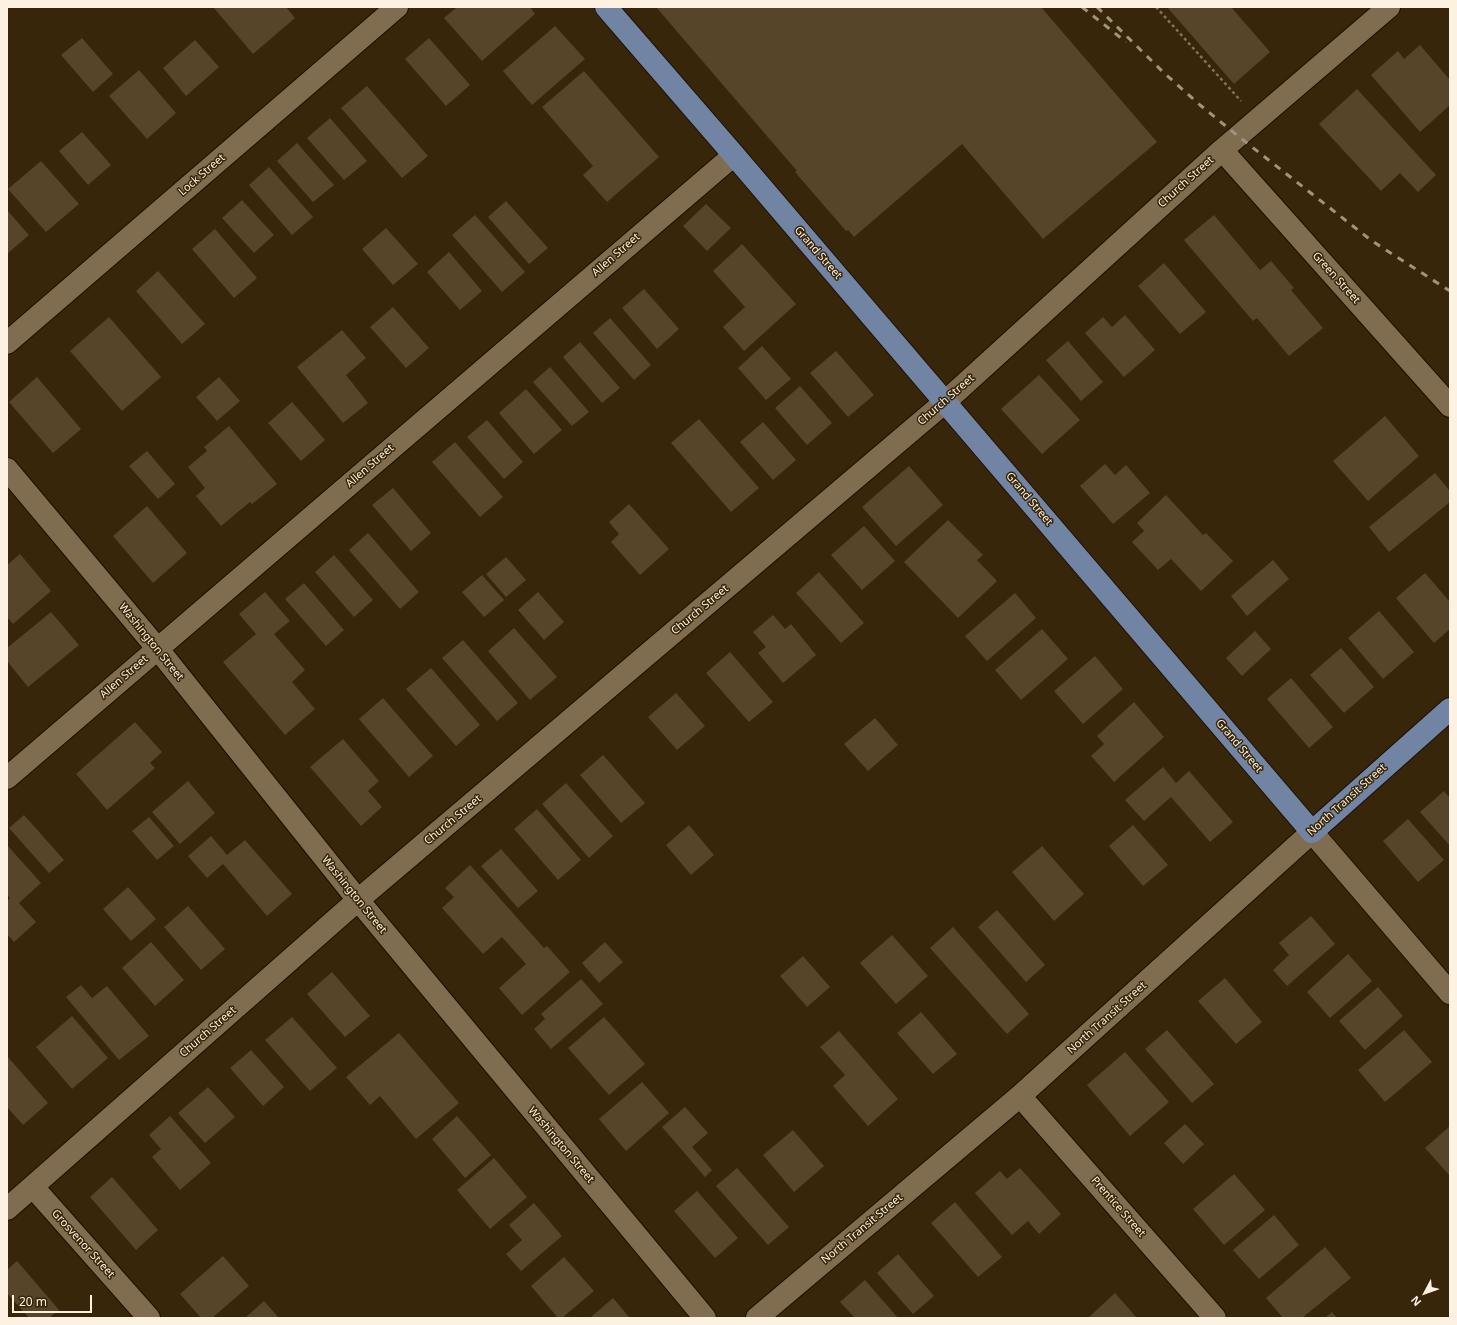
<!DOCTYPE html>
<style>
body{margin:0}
#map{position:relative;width:1457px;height:1325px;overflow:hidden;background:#372609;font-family:"Noto Sans",sans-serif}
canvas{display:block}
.frame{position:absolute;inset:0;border:8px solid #fdf2e1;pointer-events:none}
.north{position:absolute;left:1405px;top:1273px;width:40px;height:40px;-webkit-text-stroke:3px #372609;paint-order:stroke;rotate:229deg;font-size:11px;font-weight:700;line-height:16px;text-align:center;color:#fdf2e1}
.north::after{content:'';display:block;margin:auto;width:14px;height:18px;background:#fdf2e1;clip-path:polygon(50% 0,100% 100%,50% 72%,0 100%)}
.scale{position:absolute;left:12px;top:1295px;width:80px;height:18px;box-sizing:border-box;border:2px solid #fdf2e1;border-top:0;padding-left:5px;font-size:12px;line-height:14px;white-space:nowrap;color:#fdf2e1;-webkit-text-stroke:3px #372609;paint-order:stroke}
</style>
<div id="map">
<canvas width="1457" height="1325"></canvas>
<div class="frame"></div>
<div class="north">N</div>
<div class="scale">20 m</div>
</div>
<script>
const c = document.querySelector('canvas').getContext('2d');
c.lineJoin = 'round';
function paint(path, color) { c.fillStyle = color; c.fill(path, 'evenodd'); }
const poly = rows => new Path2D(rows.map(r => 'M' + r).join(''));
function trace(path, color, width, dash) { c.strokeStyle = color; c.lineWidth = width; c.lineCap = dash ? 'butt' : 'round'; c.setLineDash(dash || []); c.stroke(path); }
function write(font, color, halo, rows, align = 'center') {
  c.font = font + ' "Noto Sans",sans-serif'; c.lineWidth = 3; c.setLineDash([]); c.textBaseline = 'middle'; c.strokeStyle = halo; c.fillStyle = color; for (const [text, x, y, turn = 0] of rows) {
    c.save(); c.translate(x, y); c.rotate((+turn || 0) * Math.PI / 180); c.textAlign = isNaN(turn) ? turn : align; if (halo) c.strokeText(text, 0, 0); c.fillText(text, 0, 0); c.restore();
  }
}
const building = poly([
 [213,7,286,7,295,18,253,54],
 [457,7,530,7,535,14,482,61,444,18],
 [656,7,1041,7,1157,142,1043,239,962,144,854,237,848,230,846,231,795,172,797,171],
 [1167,7,1231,7,1270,52,1234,84],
 [555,26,585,59,532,105,503,71],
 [82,38,113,74,93,92,61,55],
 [429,38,470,85,446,106,405,59],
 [195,40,219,67,186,96,163,68],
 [1420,45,1450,80,1450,105,1420,132,1371,75,1398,51,1404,59],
 [139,70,176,113,147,139,109,96],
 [584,71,659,157,607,202,583,175,593,166,542,107],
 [367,86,428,156,402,178,341,108],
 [1357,89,1436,175,1418,192,1400,173,1381,191,1319,124],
 [330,118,367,161,344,180,307,138],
 [82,132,111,165,88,185,59,151],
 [297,143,334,185,313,202,277,161],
 [41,161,79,204,46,232,8,189],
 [269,167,313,217,292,235,249,185],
 [242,200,274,235,254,253,222,218],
 [506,201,548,248,529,264,488,217],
 [706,204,731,228,707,251,683,226],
 [7,210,29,235,7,254],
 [475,215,525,272,502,292,452,235],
 [1214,215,1260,270,1271,261,1294,288,1291,290,1323,328,1289,356,1257,318,1253,321,1184,240],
 [386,228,418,264,393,285,362,249],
 [215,229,257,278,234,298,192,249],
 [742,244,796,304,744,351,723,327,745,307,713,271],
 [449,252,482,291,460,310,427,272],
 [1164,263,1206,312,1180,334,1138,286],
 [158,271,205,324,182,344,136,291],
 [644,289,679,329,657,349,622,308],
 [393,307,429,348,406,368,370,327],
 [1125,315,1155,350,1124,377,1085,333,1103,317,1112,327],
 [109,317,161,377,122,411,70,351],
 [610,318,651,365,634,380,593,333],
 [342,330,366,358,346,375,368,403,343,423,297,367],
 [1068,341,1103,382,1081,401,1046,360],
 [580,342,620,388,602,403,563,357],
 [762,346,791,379,766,400,738,368],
 [836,351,874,395,848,417,810,373],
 [550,367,589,412,572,426,533,382],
 [1039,375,1080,420,1042,454,1001,409],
 [37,377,81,429,53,453,9,402],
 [219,377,240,401,217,421,196,397],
 [800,386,832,423,807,445,775,408],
 [526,389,562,430,534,454,499,413],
 [292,402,325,440,301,461,268,423],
 [1385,416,1419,456,1368,501,1333,461],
 [699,419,759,488,731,512,671,443],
 [487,420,523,462,504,479,467,437],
 [763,422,796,460,773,480,740,442],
 [229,426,277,484,252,504,250,502,221,526,196,496,205,488,188,467,207,451,204,447],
 [455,442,503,497,480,517,432,462],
 [147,451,175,484,158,499,129,466],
 [1105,464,1115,475,1126,465,1150,493,1113,524,1080,486],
 [909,466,943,505,896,546,862,507],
 [1435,473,1450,491,1450,502,1389,552,1369,527],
 [393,488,431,533,411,551,372,505],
 [1166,495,1203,535,1206,533,1233,561,1201,591,1171,559,1158,570,1132,542,1144,531,1137,523],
 [629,504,669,549,640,575,611,542,619,534,609,522],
 [147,506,187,553,153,583,113,536],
 [948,520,983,555,977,560,997,581,958,618,904,562],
 [864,526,895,561,862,590,831,555],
 [368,533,419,592,400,609,349,550],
 [20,554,51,591,13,624,7,617,7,565],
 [334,555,373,600,354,617,315,572],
 [506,557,526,580,506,597,486,574],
 [1273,560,1289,579,1247,616,1231,596],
 [819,572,864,623,841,643,796,593],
 [1425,573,1450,602,1450,629,1434,643,1396,598],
 [482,575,504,600,484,617,462,592],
 [304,583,344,630,326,646,285,599],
 [265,592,290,621,274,634,305,670,292,682,315,709,285,735,223,662,256,634,239,614],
 [538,592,564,622,544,640,518,610],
 [1015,593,1036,618,987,661,965,636],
 [1379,611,1414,652,1383,679,1348,638],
 [51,612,79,645,28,687,7,661,7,648],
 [773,615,785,629,791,624,816,655,783,683,758,653,766,647,753,632],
 [514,628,557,677,530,700,488,651],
 [1042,629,1068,659,1021,700,995,670],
 [1255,631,1271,649,1242,676,1226,658],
 [463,640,518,703,497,721,442,658],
 [1341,648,1374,687,1344,713,1310,675],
 [730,652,773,702,749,722,706,673],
 [1095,656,1123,689,1083,724,1054,691],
 [431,668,480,725,456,746,406,689],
 [1291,678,1333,727,1309,748,1267,699],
 [676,693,705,726,677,750,648,717],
 [383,698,433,756,409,777,359,719],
 [1134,702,1164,737,1114,782,1091,756,1104,744,1097,736],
 [875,718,898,745,868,771,844,744],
 [135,722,162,752,150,763,155,768,107,810,76,774],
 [343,739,379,781,368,791,382,807,361,826,310,767],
 [603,755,645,803,621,823,580,775],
 [1163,767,1176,783,1189,771,1233,822,1210,842,1171,797,1144,821,1125,800],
 [188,781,215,813,180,844,152,812],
 [566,783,613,836,589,858,542,804],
 [1444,791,1450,798,1450,846,1420,812],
 [537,809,581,860,558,880,514,829],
 [24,815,64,860,49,873,9,828],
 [149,817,174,846,157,860,132,831],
 [1408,819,1444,860,1418,882,1383,841],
 [689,825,714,855,691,875,666,845],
 [1133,825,1168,865,1143,886,1109,846],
 [211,836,227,855,245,840,292,894,267,916,223,864,207,878,188,856],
 [7,845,41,883,19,903,36,922,14,942,7,934,7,901,10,898,7,894],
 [1042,846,1084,894,1054,921,1012,872],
 [501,849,538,891,518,908,481,866],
 [470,865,544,948,547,946,570,972,522,1015,499,988,526,964,502,937,483,954,442,908,454,897,445,888],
 [128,887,156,919,131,941,103,909],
 [188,906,225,949,201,970,164,927],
 [997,910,1045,965,1026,982,978,927],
 [1311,916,1335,944,1287,986,1273,970,1289,955,1279,943],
 [953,927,1029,1014,1007,1034,930,948],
 [892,935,928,976,896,1004,860,963],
 [151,942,184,980,155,1006,122,968],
 [605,942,623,962,599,983,582,963],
 [1348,954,1372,981,1330,1018,1307,992],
 [803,956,830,987,807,1007,780,976],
 [332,972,370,1016,345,1037,307,994],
 [1225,978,1262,1022,1236,1044,1198,1001],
 [581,979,603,1004,551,1049,534,1029,545,1019,541,1014],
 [81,985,92,998,107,986,149,1036,119,1060,66,997],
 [1378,987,1403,1016,1365,1050,1339,1021],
 [921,1012,957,1054,933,1074,897,1033],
 [72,1016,108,1058,72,1089,36,1047],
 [292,1017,337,1068,310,1091,265,1040],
 [604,1017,645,1064,609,1095,568,1048],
 [1167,1030,1214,1084,1192,1103,1145,1049],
 [1404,1030,1432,1062,1385,1102,1358,1070],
 [839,1031,898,1099,868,1126,833,1086,845,1075,820,1047],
 [399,1033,459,1103,416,1139,380,1096,370,1105,346,1077],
 [251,1050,284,1087,263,1106,230,1068],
 [1125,1052,1169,1102,1130,1136,1087,1085],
 [7,1056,48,1103,23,1125,7,1107],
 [642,1082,669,1113,626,1151,599,1119],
 [208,1087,235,1117,205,1143,178,1113],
 [685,1107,708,1133,692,1147,712,1170,705,1177,662,1127],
 [170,1116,211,1163,180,1190,152,1157,161,1149,149,1135],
 [457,1116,491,1155,465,1178,432,1139],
 [1185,1124,1204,1144,1183,1164,1164,1143],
 [1450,1126,1450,1176,1425,1148],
 [793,1130,824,1166,794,1192,763,1155],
 [494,1158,527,1197,490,1229,457,1190],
 [737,1168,789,1227,768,1245,716,1186],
 [1020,1168,1061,1214,1039,1234,1028,1221,1012,1235,975,1193,1000,1171,1007,1179],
 [1234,1174,1265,1210,1224,1245,1193,1209],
 [112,1177,158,1230,136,1250,90,1197],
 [697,1191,738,1238,715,1258,674,1211],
 [955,1202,1002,1257,978,1277,931,1223],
 [534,1203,562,1236,521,1271,506,1254,522,1240,509,1225],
 [1274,1215,1299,1245,1259,1279,1233,1250],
 [1325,1247,1351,1278,1302,1318,1283,1318,1266,1298],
 [898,1254,934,1296,913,1314,877,1273],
 [223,1256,249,1286,212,1318,201,1318,180,1294],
 [564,1257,594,1291,562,1318,558,1318,531,1286],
 [17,1261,59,1310,49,1318,29,1318,7,1293,7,1270],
 [865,1280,898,1318,855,1318,840,1302],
 [1115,1293,1137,1318,1088,1318],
 [613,1298,630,1318,592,1318,591,1317],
 [264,1301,279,1318,245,1318],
 [1332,1312,1337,1318,1325,1318]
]);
const path = poly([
 [1156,7,1241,101]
]);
const street = poly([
 [1222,150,1450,406],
 [7,343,397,7],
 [7,469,157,648,358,900,705,1318],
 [7,778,734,155],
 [1020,1096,1215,1318],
 [33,1187,149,1318],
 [7,1209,358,900,945,402,1222,150,1389,7],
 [757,1318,1020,1096,1312,832,1450,993]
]);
const primary = poly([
 [606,7,734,155,1312,832,1450,709]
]);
const rail = poly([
 [1082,7,1126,42],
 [1097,7,1163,72,1200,105,1238,136,1372,241,1450,291]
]);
const streetNames = [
 ["Lock Street",202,175,-41],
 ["Church Street",1186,182,-42],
 ["Grand Street",818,253,49],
 ["Allen Street",616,255,-41],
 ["Green Street",1336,278,48],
 ["Church Street",946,400,-41],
 ["Allen Street",370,466,-41],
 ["Grand Street",1029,499,50],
 ["Church Street",700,610,-40],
 ["Washington Street",151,642,51],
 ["Allen Street",124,677,-41],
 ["Grand Street",1239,746,50],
 ["North Transit Street",1347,800,-42],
 ["Church Street",453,820,-40],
 ["Washington Street",354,895,51],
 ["North Transit Street",1107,1018,-42],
 ["Church Street",208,1032,-41],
 ["Washington Street",561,1145,50],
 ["Prentice Street",1118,1207,49],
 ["North Transit Street",862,1229,-40],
 ["Grosvenor Street",83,1244,48]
];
paint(building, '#574529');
trace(street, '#1c0f00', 24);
trace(primary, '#1c0f00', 24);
trace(path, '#82735b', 2.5, [3, 3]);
trace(street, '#806d4f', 22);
trace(primary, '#7284a4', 22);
trace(rail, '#a1937c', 3, [7, 7]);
write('11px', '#fdf2e1', '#372609', streetNames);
</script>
